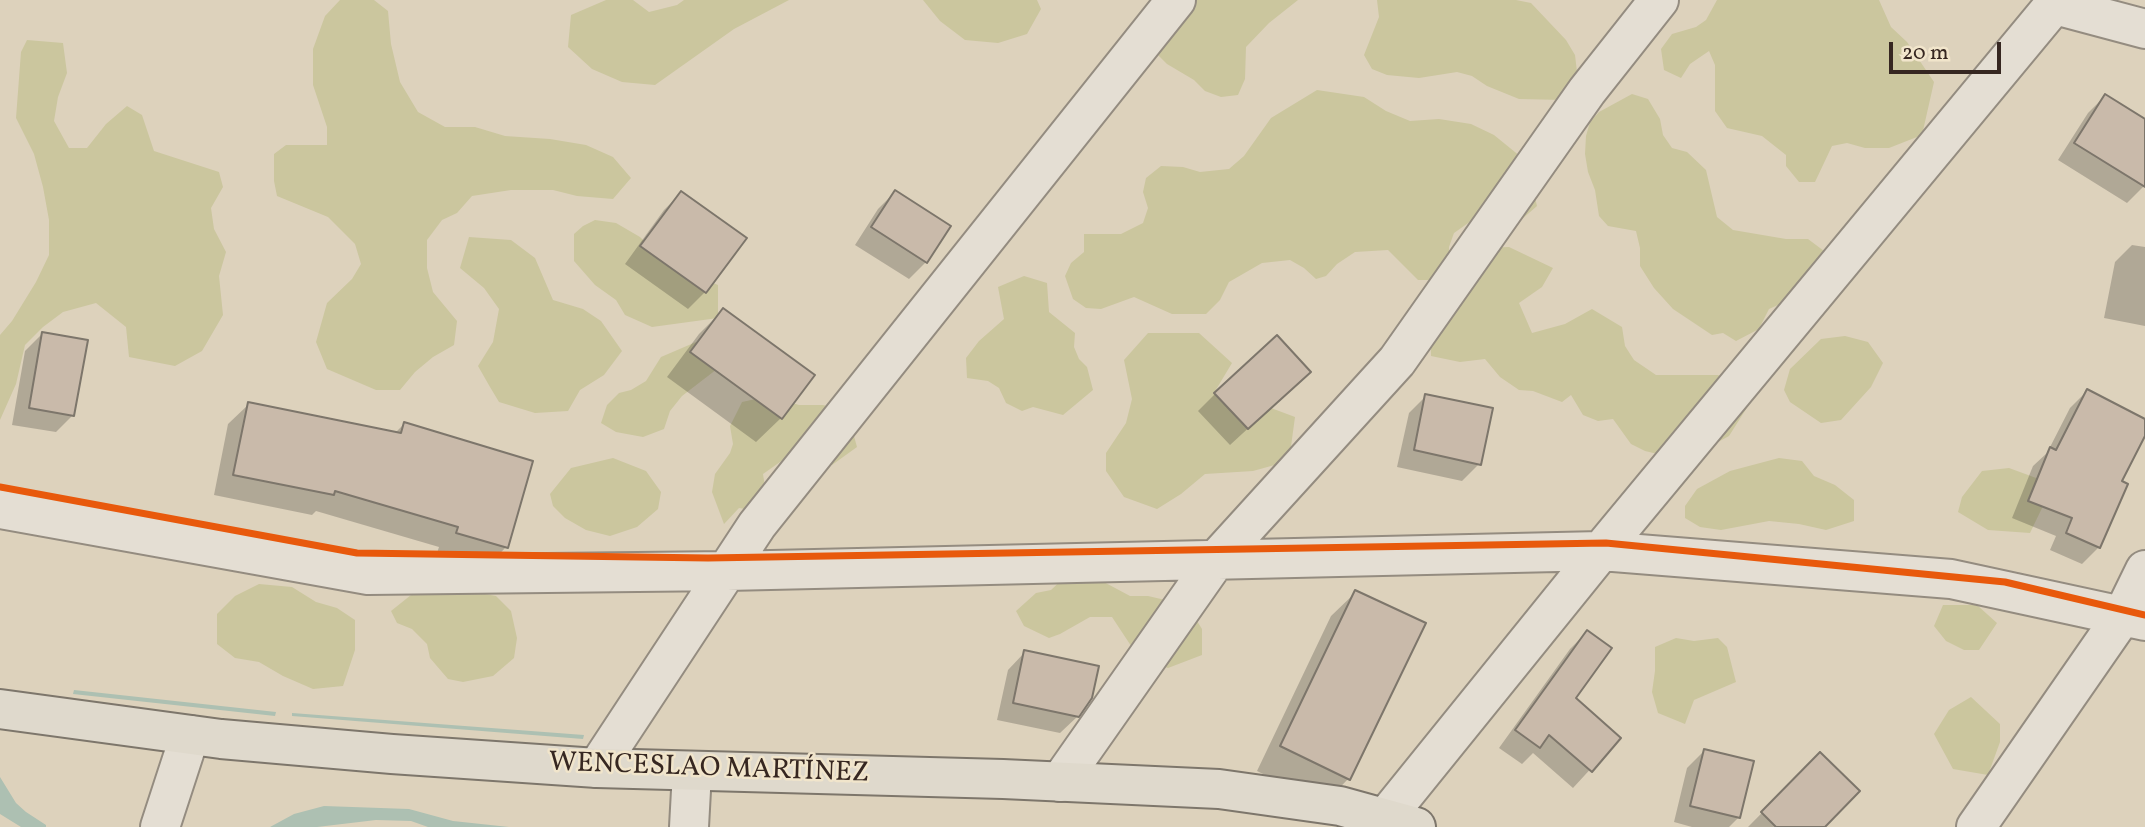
<!DOCTYPE html>
<meta charset="utf-8">
<style>
body{margin:0}
#map{position:relative;width:2145px;height:827px;overflow:hidden;background:#ddd2bc;font-family:Vollkorn,serif}
canvas{display:block}
.scale{position:absolute;left:1889px;top:42px;width:112px;height:32px;box-sizing:border-box;border:4px solid #362721;border-top:0;padding-left:9px;font-size:21px;line-height:24px;white-space:nowrap;color:#362721;-webkit-text-stroke:5px #f1e5cb;paint-order:stroke}
</style>
<div id="map">
<canvas width="2145" height="827"></canvas>
<div class="scale">20 m</div>
</div>
<script>
const c = document.querySelector('canvas').getContext('2d');
c.lineJoin = 'round';
function paint(path, color) { c.fillStyle = color; c.fill(path, 'evenodd'); }
const poly = rows => new Path2D(rows.map(r => 'M' + r).join(''));
function trace(path, color, width, dash) { c.strokeStyle = color; c.lineWidth = width; c.lineCap = dash ? 'butt' : 'round'; c.setLineDash(dash || []); c.stroke(path); }
function write(font, color, halo, rows, align = 'center') {
  c.font = font + ' Vollkorn,serif'; c.lineWidth = 5; c.setLineDash([]); c.textBaseline = 'middle'; c.strokeStyle = halo; c.fillStyle = color; for (const [text, x, y, turn = 0] of rows) {
    c.save(); c.translate(x, y); c.rotate((+turn || 0) * Math.PI / 180); c.textAlign = isNaN(turn) ? turn : align; if (halo) c.strokeText(text, 0, 0); c.fillText(text, 0, 0); c.restore();
  }
}
const green = poly([
 [340,0,374,0,388,11,391,44,400,82,418,112,445,127,475,127,505,136,550,139,586,145,613,157,631,178,613,199,577,196,553,190,511,190,472,196,457,213,442,220,427,240,427,268,433,292,457,321,454,345,433,357,415,372,400,390,376,390,327,369,316,342,327,303,352,279,361,264,355,244,328,217,277,196,274,181,274,154,286,145,327,145,327,127,313,85,313,49,325,16],
 [606,0,633,0,649,12,677,5,684,0,789,0,734,29,655,85,622,82,592,69,568,47,571,15],
 [923,0,1037,0,1041,9,1027,34,998,43,965,40,940,21],
 [1173,0,1298,0,1269,23,1246,47,1245,79,1238,95,1221,97,1205,91,1194,80,1167,64,1155,52],
 [1377,0,1516,0,1531,3,1566,40,1575,55,1577,72,1575,88,1564,100,1519,99,1487,86,1472,76,1457,72,1419,78,1387,75,1372,69,1364,55,1379,17],
 [1717,0,1879,0,1891,27,1907,42,1934,82,1922,135,1889,148,1865,148,1847,143,1832,146,1815,182,1799,182,1786,166,1786,155,1762,136,1727,128,1715,111,1715,65,1709,51,1690,64,1681,78,1664,70,1661,49,1672,34,1696,27,1706,20],
 [27,40,63,43,67,73,58,97,54,121,69,148,87,148,106,124,127,106,142,115,154,151,219,172,223,187,211,208,214,229,226,252,219,276,223,315,202,351,175,366,129,357,126,327,96,303,63,312,43,327,25,345,16,384,0,420,0,335,12,321,36,282,49,255,49,220,43,187,34,154,16,118,21,52],
 [1317,90,1364,97,1386,111,1410,121,1439,119,1471,124,1494,135,1526,161,1537,206,1514,226,1471,221,1454,233,1449,247,1449,266,1440,280,1418,280,1388,250,1355,252,1337,264,1326,276,1316,279,1304,268,1290,260,1262,263,1229,282,1220,300,1206,314,1172,314,1134,297,1101,309,1086,308,1073,299,1065,276,1071,263,1084,252,1084,234,1121,234,1143,223,1148,208,1143,192,1146,178,1161,166,1183,167,1200,172,1229,169,1244,156,1271,118],
 [1632,94,1648,99,1660,119,1663,135,1672,148,1687,152,1706,170,1717,217,1733,230,1786,239,1808,239,1832,257,1787,301,1769,309,1759,329,1736,341,1723,333,1712,335,1673,309,1654,288,1640,266,1640,248,1636,231,1608,226,1599,216,1595,190,1588,172,1585,154,1586,136,1590,122,1599,112],
 [595,220,616,223,640,237,667,264,718,285,718,318,652,327,625,315,616,300,595,285,574,261,574,234,583,226],
 [469,237,511,240,535,258,553,300,583,309,601,321,622,351,604,375,580,390,568,411,535,413,499,402,490,387,478,366,493,342,499,309,484,288,460,268],
 [1509,247,1553,268,1542,287,1519,303,1532,333,1565,324,1592,309,1622,327,1625,346,1634,360,1656,375,1718,375,1742,385,1748,406,1729,436,1698,453,1670,457,1645,451,1631,444,1613,419,1598,421,1583,415,1571,395,1562,402,1533,391,1519,390,1500,377,1485,359,1460,362,1431,356,1430,320,1481,248],
 [1024,276,1047,283,1049,312,1075,333,1074,347,1079,359,1087,367,1093,390,1063,415,1033,407,1022,411,1006,403,999,388,988,381,967,378,966,358,979,341,1004,319,998,287],
 [1148,333,1199,333,1232,363,1214,393,1234,408,1271,408,1295,417,1289,461,1253,471,1205,474,1181,494,1157,509,1124,497,1106,471,1106,453,1126,423,1132,399,1124,360],
 [1845,336,1868,342,1883,363,1871,387,1841,420,1821,423,1790,402,1784,390,1790,369,1821,339],
 [703,339,721,366,682,396,670,411,664,429,643,437,616,432,601,423,607,405,619,393,631,390,646,381,661,357],
 [769,396,799,405,823,405,847,411,857,447,832,465,805,453,790,455,763,474,766,494,763,512,739,508,724,524,712,492,715,474,730,453,733,444,730,426,742,402],
 [613,458,646,471,661,492,658,509,637,527,610,536,586,530,565,518,553,506,550,494,571,468],
 [1779,458,1802,461,1814,476,1835,485,1854,500,1854,521,1826,530,1799,524,1769,521,1721,530,1700,527,1685,518,1685,506,1697,489,1730,471],
 [2009,468,2039,479,2043,506,2030,533,1988,530,1958,512,1962,497,1982,471],
 [1070,572,1102,581,1130,596,1148,596,1187,605,1202,629,1202,655,1168,668,1139,658,1112,617,1090,617,1060,634,1049,638,1024,626,1016,611,1036,593,1051,590],
 [259,584,292,587,316,602,337,608,355,620,355,650,343,686,313,689,283,676,259,662,235,658,217,644,217,614,235,596],
 [421,587,448,587,496,596,511,611,517,638,514,658,493,676,463,682,448,679,430,658,427,644,412,629,397,623,391,611],
 [1943,605,1977,605,1997,623,1979,650,1964,650,1946,641,1934,626],
 [1676,638,1694,641,1718,638,1727,647,1736,682,1694,700,1685,724,1658,713,1652,692,1655,671,1655,647],
 [1971,697,2000,724,2000,742,1988,775,1953,769,1934,734,1949,710]
]);
const water = poly([
 [74,690,276,712,275,716,73,694],
 [292,713,584,735,583,739,292,716],
 [0,777,16,803,26,812,46,825,46,827,21,827,0,814],
 [324,806,409,809,453,821,509,827,428,827,411,821,376,820,317,827,270,827,294,814]
]);
const shadow = poly([
 [2105,96,2145,121,2145,185,2127,203,2058,160,2088,113],
 [895,192,926,262,909,279,855,245,878,209],
 [681,193,744,238,705,292,688,309,625,264,664,210],
 [2132,245,2145,247,2145,326,2104,318,2115,262],
 [723,310,781,418,756,442,667,377,699,334],
 [43,333,73,415,56,432,12,425,25,351],
 [1291,389,1230,445,1198,411,1215,394],
 [2087,391,2145,421,2145,432,2119,482,2099,547,2082,564,2050,550,2056,536,2012,518,2033,466,2047,453,2070,408],
 [1426,396,1479,464,1462,481,1397,467,1409,413],
 [249,404,395,433,404,424,506,547,486,568,437,553,439,547,316,511,312,515,214,495,228,424],
 [1356,592,1424,624,1348,779,1324,804,1257,771,1331,616],
 [1587,632,1573,699,1619,738,1573,788,1533,753,1522,764,1499,748,1570,649],
 [1025,652,1078,716,1060,733,997,720,1008,670],
 [1704,751,1739,817,1729,827,1692,827,1674,822,1687,768],
 [1820,754,1822,827,1748,827]
]);
const building = poly([
 [2105,94,2145,119,2145,187,2074,143,2105,94],
 [895,190,951,226,927,263,871,227,895,190],
 [681,191,747,238,706,293,640,246,681,191],
 [723,308,815,375,782,419,690,352,723,308],
 [42,332,88,340,74,416,29,408,42,332],
 [1277,335,1311,372,1248,429,1214,393,1277,335],
 [2087,389,2145,419,2145,436,2122,481,2128,484,2100,548,2066,533,2072,518,2028,501,2050,447,2056,450,2087,389],
 [1425,394,1493,408,1481,465,1414,450,1425,394],
 [248,402,401,433,404,422,533,461,508,548,456,533,458,527,335,491,334,495,233,475,248,402],
 [1355,590,1426,623,1350,780,1280,746,1355,590],
 [1587,630,1612,648,1576,698,1621,738,1592,772,1549,735,1540,748,1515,730,1587,630],
 [1024,650,1099,666,1092,698,1079,717,1013,703,1024,650],
 [1704,749,1754,761,1740,818,1690,806,1704,749],
 [1820,752,1860,791,1825,827,1776,827,1761,812,1820,752]
]);
const minor = poly([
 [2055,5,2145,29],
 [0,509,368,575,727,571,1601,551,1951,579,2145,621],
 [597,768,757,525,1176,0],
 [1060,782,1215,561,1397,361,1587,91,1659,0],
 [1386,817,1601,551,2058,0],
 [160,827,190,735],
 [689,827,692,772],
 [1976,827,2123,615,2145,570]
]);
const major = poly([
 [0,709,221,739,392,754,597,768,1003,779,1219,789,1340,806,1416,827]
]);
const cycleway = poly([
 [0,487,357,553,708,558,1606,543,2005,582,2145,615]
]);
const streetNames = [
 ["WENCESLAO MARTÍNEZ",709,770,2]
];
paint(green, '#cbc69e');
paint(water, '#adc0b2');
paint(shadow, '#0003');
paint(building, '#c9baaa');
trace(building, '#7d766b', 2);
trace(minor, '#948c80', 42);
trace(major, '#7d766b', 42);
trace(minor, '#e4ded3', 38);
trace(major, '#dfd9cc', 38);
trace(cycleway, '#e8590c', 7);
write('28px', '#362721', '#f1e5cb', streetNames);
</script>
